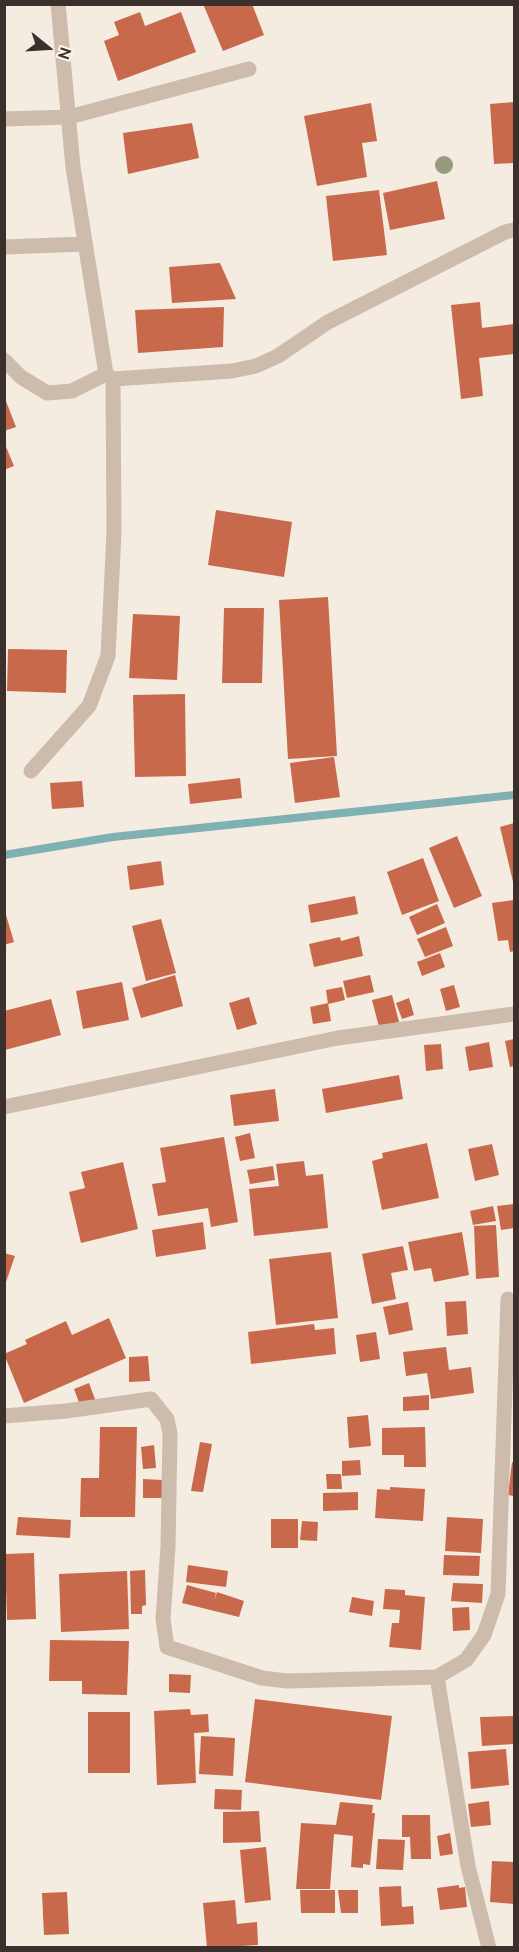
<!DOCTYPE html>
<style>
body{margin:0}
#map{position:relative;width:519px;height:1952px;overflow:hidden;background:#f4ebe1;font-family:Ubuntu,sans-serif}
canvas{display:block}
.frame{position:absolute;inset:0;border:6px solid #3b302b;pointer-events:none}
.north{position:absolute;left:18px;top:18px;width:60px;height:60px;-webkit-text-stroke:4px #fbf5ee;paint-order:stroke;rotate:108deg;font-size:16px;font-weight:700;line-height:24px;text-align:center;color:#3b302b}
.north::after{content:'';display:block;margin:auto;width:21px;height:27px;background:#3b302b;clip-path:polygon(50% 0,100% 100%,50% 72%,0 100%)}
</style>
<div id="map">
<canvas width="519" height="1952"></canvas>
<div class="frame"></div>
<div class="north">N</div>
</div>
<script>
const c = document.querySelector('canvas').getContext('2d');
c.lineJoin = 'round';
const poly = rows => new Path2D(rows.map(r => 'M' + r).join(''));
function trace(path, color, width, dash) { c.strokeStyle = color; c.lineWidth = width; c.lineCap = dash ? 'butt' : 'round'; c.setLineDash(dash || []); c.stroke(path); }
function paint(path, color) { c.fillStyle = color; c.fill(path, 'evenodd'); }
const stream = poly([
 [4,855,113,837,514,795]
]);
const building = poly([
 [203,4,252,4,264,35,223,51],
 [140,12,145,26,181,12,196,52,118,81,104,41,119,35,114,22],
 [514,102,514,163,494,164,490,104],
 [371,103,377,141,362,143,367,177,317,186,304,116],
 [192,123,199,158,128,174,123,133],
 [437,181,445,219,390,230,383,193],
 [379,190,387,255,333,261,326,196],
 [220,263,236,299,172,303,169,267],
 [480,302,482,328,514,324,514,354,479,358,483,396,461,399,451,305],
 [224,307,223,347,138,353,135,310],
 [4,396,16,427,4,431],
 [4,442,14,466,4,470],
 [216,510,292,522,284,577,208,565],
 [328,597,337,756,288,759,279,600],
 [224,608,264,608,262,683,222,683],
 [133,614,180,616,177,680,129,678],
 [8,649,67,650,66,693,7,691],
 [185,694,186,776,135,777,133,695],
 [334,757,340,797,295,803,290,763],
 [240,778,242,798,190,804,188,784],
 [82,781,84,807,52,809,50,783],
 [514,823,514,886,500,827],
 [457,836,482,896,454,908,429,848],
 [423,858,439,901,402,915,387,872],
 [161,861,164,885,130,890,127,866],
 [355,896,358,914,311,923,308,905],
 [514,900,514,951,510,952,508,940,498,941,492,903],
 [437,904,445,923,417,935,409,917],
 [4,908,14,942,4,945],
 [161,919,176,973,146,981,132,926],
 [446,927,453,946,425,957,417,939],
 [359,936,363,956,314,967,309,944,340,937,341,941],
 [440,953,445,967,422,976,417,962],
 [175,975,183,1006,141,1018,132,988],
 [370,975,374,992,347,998,343,981],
 [122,982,129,1020,83,1029,76,991],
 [454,985,460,1007,446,1011,440,989],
 [342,987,345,1000,328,1004,326,990],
 [392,995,399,1022,379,1027,372,1000],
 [249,997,257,1024,237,1030,229,1003],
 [409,998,414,1015,402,1019,396,1003],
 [51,999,61,1035,5,1050,4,1011],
 [328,1003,331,1021,313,1024,310,1007],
 [514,1039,514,1066,510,1067,505,1041],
 [489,1042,493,1067,469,1071,465,1047],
 [441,1044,443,1069,426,1071,424,1045],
 [399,1075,403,1099,326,1113,322,1089],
 [275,1089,279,1121,234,1126,230,1095],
 [250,1133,255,1158,240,1161,235,1137],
 [224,1137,238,1222,211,1227,208,1208,158,1216,152,1184,166,1182,160,1148],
 [427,1143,439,1198,382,1210,372,1161,383,1158,382,1153],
 [492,1144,499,1175,475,1181,468,1149],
 [304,1161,306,1176,323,1174,328,1228,254,1236,249,1189,279,1186,276,1164],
 [123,1162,138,1229,81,1243,69,1192,85,1188,81,1172],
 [273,1166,275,1180,250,1184,247,1170],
 [514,1204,514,1228,501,1230,497,1206],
 [493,1206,496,1221,473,1225,470,1211],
 [203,1222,206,1249,156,1257,152,1230],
 [496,1225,499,1277,476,1279,474,1226],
 [462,1232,469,1275,434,1282,431,1268,414,1271,408,1242],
 [403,1246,408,1270,391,1273,396,1299,372,1304,362,1254],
 [331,1252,338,1318,276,1325,269,1259],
 [4,1253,15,1256,6,1282,4,1282],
 [466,1301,468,1334,447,1336,445,1302],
 [408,1302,413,1330,389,1335,383,1307],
 [109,1318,126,1358,24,1403,4,1354,27,1344,25,1340,66,1321,72,1335],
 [314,1324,315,1330,334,1328,336,1354,251,1364,248,1332],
 [376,1332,380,1359,360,1362,356,1335],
 [446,1347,449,1370,471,1367,474,1393,431,1399,427,1373,406,1376,403,1352],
 [148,1356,150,1381,129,1382,129,1357],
 [89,1383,96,1402,81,1408,74,1389],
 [429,1395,429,1410,403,1411,403,1397],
 [368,1415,371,1446,349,1448,347,1417],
 [100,1427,137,1427,135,1517,80,1517,81,1478,99,1478],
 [425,1427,426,1467,404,1467,404,1455,382,1455,382,1428],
 [200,1442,212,1444,203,1492,191,1491],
 [154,1445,156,1468,143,1469,141,1447],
 [360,1460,361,1475,342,1476,342,1461],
 [512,1462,514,1463,514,1496,508,1495],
 [326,1474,341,1474,342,1489,327,1489],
 [143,1479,163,1480,163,1498,143,1498],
 [390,1487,425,1489,423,1521,375,1518,377,1489,390,1490],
 [358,1492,358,1510,323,1511,323,1493],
 [18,1517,71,1520,70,1538,16,1535],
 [447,1517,483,1519,481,1553,445,1551],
 [271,1519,298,1519,298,1548,271,1548],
 [302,1521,318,1522,317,1541,300,1540],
 [34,1553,36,1619,7,1620,5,1554],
 [444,1555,480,1556,479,1576,443,1575],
 [188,1565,228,1571,226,1587,186,1582],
 [145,1570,146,1605,142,1606,142,1614,131,1614,130,1571],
 [127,1571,129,1629,61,1632,59,1574],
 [453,1583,483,1584,482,1603,451,1601],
 [187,1585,216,1593,214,1601,217,1592,244,1601,239,1617,182,1603],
 [385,1589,405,1590,405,1595,425,1597,421,1650,389,1647,392,1623,399,1623,400,1610,383,1609],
 [352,1597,374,1601,372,1616,349,1612],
 [469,1607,470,1630,453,1631,452,1608],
 [50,1640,129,1641,127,1695,82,1694,82,1681,49,1681],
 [169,1674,191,1675,190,1693,169,1692],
 [255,1699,392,1716,381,1800,245,1782],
 [190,1709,191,1715,208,1714,209,1732,194,1733,196,1783,157,1785,154,1711],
 [88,1712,130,1712,130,1773,88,1773],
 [514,1716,514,1744,482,1746,480,1717],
 [201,1736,235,1738,233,1776,199,1774],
 [506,1749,509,1785,471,1789,468,1752],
 [215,1789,242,1790,241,1810,214,1809],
 [489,1801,491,1825,471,1827,468,1804],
 [340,1802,373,1805,372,1813,375,1813,370,1865,363,1864,363,1868,351,1867,353,1836,334,1834,330,1889,296,1889,301,1823,336,1825],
 [259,1811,261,1842,223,1843,223,1812],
 [402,1815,430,1815,431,1859,411,1859,410,1837,402,1837],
 [450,1833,453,1854,440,1856,437,1836],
 [378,1839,405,1840,403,1870,376,1869],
 [266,1847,271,1900,245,1903,240,1850],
 [492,1861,514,1862,514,1904,490,1902],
 [459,1885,459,1888,465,1887,467,1907,440,1910,437,1888],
 [401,1886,402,1907,413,1906,414,1924,381,1926,379,1887],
 [300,1890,335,1890,335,1913,301,1913],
 [338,1890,358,1890,358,1913,341,1913],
 [67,1892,69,1934,44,1935,42,1893],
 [235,1900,237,1924,257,1922,258,1945,207,1948,203,1903]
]);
const minor = poly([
 [58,4,73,167,106,374,113,379,232,371,256,366,278,356,328,322,505,232,514,230],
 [4,119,69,117,249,69],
 [4,247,85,244],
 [4,360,21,377,47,393,72,391,106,374],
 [31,771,89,706,108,656,114,532,113,379],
 [4,1107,338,1038,514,1014],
 [4,1416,66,1411,151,1399,167,1419,170,1434,168,1547,163,1619,167,1647,262,1678,287,1681,437,1677],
 [489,1948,468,1866,437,1677,466,1660,484,1635,498,1594,508,1299]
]);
const trees = [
 [444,165]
];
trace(stream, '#7fb0b2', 8);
paint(building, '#c8694b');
trace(minor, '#cdbbac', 15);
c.fillStyle = '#969b7f';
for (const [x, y] of trees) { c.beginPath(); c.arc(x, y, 9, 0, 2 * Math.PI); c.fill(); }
</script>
